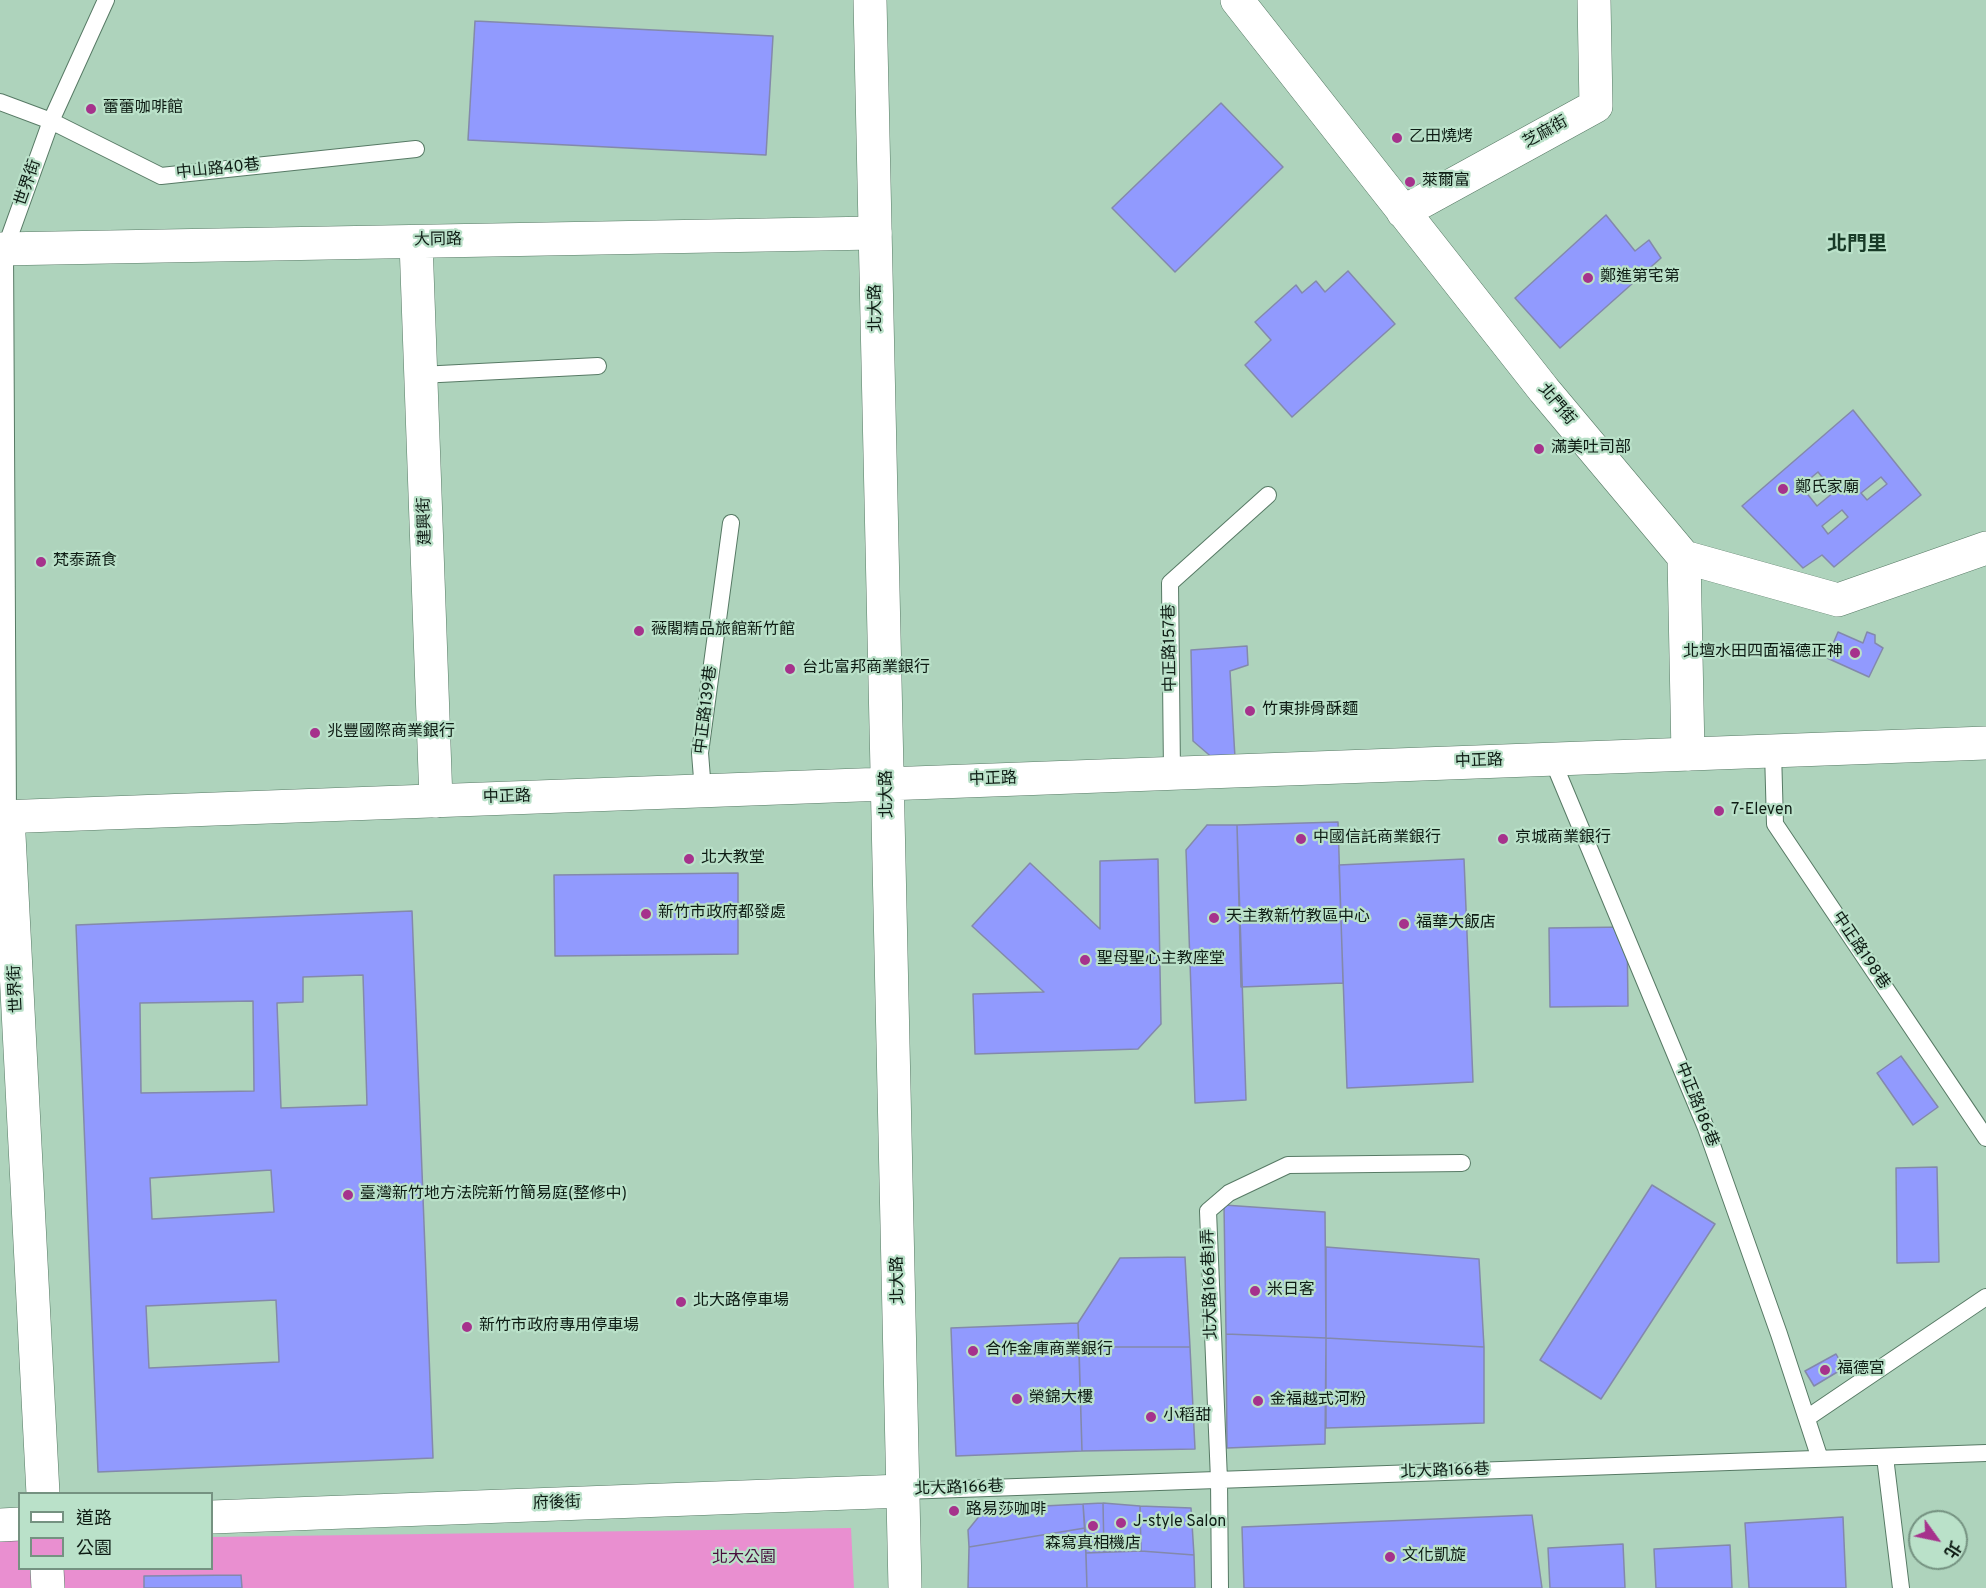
<!DOCTYPE html>
<meta charset="utf-8">
<style>
body{margin:0}
#map{position:relative;width:1986px;height:1588px;overflow:hidden;background:#aed3bc;font-family:Overpass,"Noto Sans TC",sans-serif}
canvas{display:block}
.legend{position:absolute;left:18px;top:1492px;width:195px;height:78px;box-sizing:border-box;background:#bae1c9;border:2px solid #759281;margin:0;padding:8px 10px;list-style:none;font-size:18px;color:#0e1c14}
.legend li{display:flex;align-items:center;gap:12px;height:30px}
.legend b{width:30px;border:2px solid #759281}
.north{position:absolute;left:1908px;top:1510px;width:60px;height:60px;box-sizing:border-box;background:#bae1c9;border:2px solid #759281;border-radius:50%;rotate:123deg;font-size:16px;font-weight:700;line-height:24px;text-align:center;color:#0e1c14}
.north::after{content:'';display:block;margin:auto;width:21px;height:27px;background:#a6328c;clip-path:polygon(50% 0,100% 100%,50% 72%,0 100%)}
</style>
<div id="map">
<canvas width="1986" height="1588"></canvas>
<ul class="legend">
<li><b style="height:8px;background:#fff"></b>道路</li>
<li><b style="height:16px;background:#e98fd0"></b>公園</li>
</ul>
<div class="north">北</div>
</div>
<script>
const c = document.querySelector('canvas').getContext('2d');
c.lineJoin = 'round';
function paint(path, color) { c.fillStyle = color; c.fill(path, 'evenodd'); }
const poly = rows => new Path2D(rows.map(r => 'M' + r).join(''));
function trace(path, color, width, dash) { c.strokeStyle = color; c.lineWidth = width; c.lineCap = dash ? 'butt' : 'round'; c.setLineDash(dash || []); c.stroke(path); }
function write(font, color, halo, rows, align = 'center') {
  c.font = font + ' Overpass,"Noto Sans TC",sans-serif'; c.lineWidth = 4.5; c.setLineDash([]); c.textBaseline = 'middle'; c.strokeStyle = halo; c.fillStyle = color; for (const [text, x, y, turn = 0] of rows) {
    c.save(); c.translate(x, y); c.rotate((+turn || 0) * Math.PI / 180); c.textAlign = isNaN(turn) ? turn : align; if (halo) c.strokeText(text, 0, 0); c.fillText(text, 0, 0); c.restore();
  }
}
const green = poly([
 [19,1524,20,1568,46,1569,47,1588,0,1588,0,1525],
 [851,1528,854,1588,60,1588,59,1569,212,1568,212,1537]
]);
const building = poly([
 [475,21,773,36,766,155,468,140,475,21],
 [1221,103,1283,167,1175,272,1112,208,1221,103],
 [1606,215,1635,251,1649,240,1661,258,1560,348,1515,298,1606,215],
 [1348,271,1395,324,1292,417,1245,365,1271,340,1255,322,1296,285,1302,293,1316,281,1325,292,1348,271],
 [1853,410,1921,495,1834,567,1822,555,1803,568,1742,506,1853,410],
 [1818,472,1834,492,1817,506,1801,486,1818,472],
 [1881,477,1887,484,1867,500,1861,493,1881,477],
 [1842,510,1848,517,1828,534,1822,526,1842,510],
 [1838,632,1863,643,1867,632,1875,635,1875,643,1883,648,1869,677,1827,658,1838,632],
 [1247,646,1248,665,1230,671,1235,758,1215,760,1193,741,1191,650,1247,646],
 [1338,822,1343,983,1241,987,1237,825,1338,822],
 [1207,825,1237,825,1246,1100,1195,1103,1186,850,1207,825],
 [1158,859,1161,1024,1138,1049,975,1054,973,994,1044,992,972,926,1030,863,1100,929,1100,861,1158,859],
 [1464,859,1473,1082,1347,1088,1339,865,1464,859],
 [738,873,738,954,555,956,554,875,738,873],
 [412,911,433,1458,98,1472,76,925,412,911],
 [363,975,367,1105,281,1108,277,1003,303,1002,303,977,363,975],
 [253,1001,254,1091,141,1093,140,1003,253,1001],
 [271,1170,274,1212,152,1219,150,1178,271,1170],
 [276,1300,279,1362,149,1368,146,1306,276,1300],
 [1627,927,1628,1006,1550,1007,1549,928,1627,927],
 [1901,1056,1938,1107,1913,1125,1877,1073,1901,1056],
 [1937,1167,1939,1262,1897,1263,1896,1168,1937,1167],
 [1652,1185,1715,1224,1601,1399,1540,1360,1652,1185],
 [1224,1205,1325,1212,1326,1338,1226,1334,1224,1205],
 [1326,1247,1479,1259,1484,1347,1326,1338,1326,1247],
 [1185,1257,1190,1347,1079,1347,1078,1323,1120,1258,1185,1257],
 [1078,1323,1082,1451,956,1456,951,1328,1078,1323],
 [1226,1334,1326,1338,1325,1444,1227,1448,1226,1334],
 [1326,1338,1484,1347,1484,1423,1326,1428,1326,1338],
 [1079,1347,1190,1347,1195,1449,1082,1451,1079,1347],
 [1836,1354,1844,1368,1814,1386,1805,1371,1836,1354],
 [1103,1503,1104,1552,1086,1553,1083,1504,1103,1503],
 [1103,1503,1140,1506,1141,1551,1104,1552,1103,1503],
 [1083,1504,1085,1528,969,1547,968,1530,985,1509,1083,1504],
 [1140,1506,1191,1508,1194,1555,1141,1551,1140,1506],
 [1532,1515,1542,1588,1244,1588,1242,1527,1532,1515],
 [1843,1517,1846,1588,1749,1588,1745,1523,1843,1517],
 [1085,1528,1087,1588,968,1588,969,1547,1085,1528],
 [1623,1544,1625,1588,1550,1588,1548,1548,1623,1544],
 [1730,1545,1732,1588,1656,1588,1654,1549,1730,1545],
 [1141,1551,1194,1555,1195,1588,1087,1588,1086,1553,1141,1551],
 [241,1575,242,1588,144,1588,144,1576,241,1575]
]);
const service = poly([
 [0,102,51,121,161,176,416,149],
 [420,375,598,366],
 [1773,751,1775,824,1986,1138],
 [1552,759,1706,1128,1779,1334,1820,1459],
 [1172,773,1170,583,1268,495],
 [703,791,700,753,731,523],
 [8,816,5,249,51,121,106,0],
 [1807,1418,1986,1297],
 [1885,1457,1901,1588],
 [903,1491,1986,1453],
 [1220,1588,1219,1480,1208,1211,1229,1193,1288,1165,1462,1163]
]);
const minor = poly([
 [1237,0,1544,390,1684,557,1838,600,1986,548],
 [1403,212,1596,106,1594,0],
 [416,242,436,801],
 [0,249,875,233],
 [1684,557,1688,754],
 [8,816,43,1494],
 [212,1517,903,1491],
 [0,1525,20,1524],
 [47,1568,48,1588]
]);
const tertiary = poly([
 [870,0,905,1588],
 [0,817,1986,743]
]);
const markers = [
 [91,109,6,"#a6328c"],
 [1397,138,6,"#a6328c"],
 [1410,182,6,"#a6328c"],
 [1588,278,6,"#a6328c"],
 [1539,449,6,"#a6328c"],
 [1783,489,6,"#a6328c"],
 [41,562,6,"#a6328c"],
 [639,631,6,"#a6328c"],
 [1855,653,6,"#a6328c"],
 [790,669,6,"#a6328c"],
 [1250,711,6,"#a6328c"],
 [315,733,6,"#a6328c"],
 [1719,811,6,"#a6328c"],
 [1301,839,6,"#a6328c"],
 [1503,839,6,"#a6328c"],
 [689,859,6,"#a6328c"],
 [646,914,6,"#a6328c"],
 [1214,918,6,"#a6328c"],
 [1404,924,6,"#a6328c"],
 [1085,960,6,"#a6328c"],
 [348,1195,6,"#a6328c"],
 [1255,1291,6,"#a6328c"],
 [681,1302,6,"#a6328c"],
 [467,1327,6,"#a6328c"],
 [973,1351,6,"#a6328c"],
 [1825,1370,6,"#a6328c"],
 [1017,1399,6,"#a6328c"],
 [1258,1401,6,"#a6328c"],
 [1151,1417,6,"#a6328c"],
 [954,1511,6,"#a6328c"],
 [1121,1523,6,"#a6328c"],
 [1093,1526,6,"#a6328c"],
 [1390,1557,6,"#a6328c"]
];
const poiNames = [
 ["蕾蕾咖啡館",103,109],
 ["乙田燒烤",1409,138],
 ["萊爾富",1422,182],
 ["鄭進第宅第",1600,278],
 ["滿美吐司部",1551,449],
 ["鄭氏家廟",1795,489],
 ["梵泰蔬食",53,562],
 ["薇閣精品旅館新竹館",651,631],
 ["北壇水田四面福德正神",1843,653,"right"],
 ["台北富邦商業銀行",802,669],
 ["竹東排骨酥麵",1262,711],
 ["兆豐國際商業銀行",327,733],
 ["7-Eleven",1731,811],
 ["中國信託商業銀行",1313,839],
 ["京城商業銀行",1515,839],
 ["北大教堂",701,859],
 ["新竹市政府都發處",658,914],
 ["天主教新竹教區中心",1226,918],
 ["福華大飯店",1416,924],
 ["聖母聖心主教座堂",1097,960],
 ["臺灣新竹地方法院新竹簡易庭(整修中)",360,1195],
 ["米日客",1267,1291],
 ["北大路停車場",693,1302],
 ["新竹市政府專用停車場",479,1327],
 ["合作金庫商業銀行",985,1351],
 ["福德宮",1837,1370],
 ["榮錦大樓",1029,1399],
 ["金福越式河粉",1270,1401],
 ["小稻甜",1163,1417],
 ["路易莎咖啡",966,1511],
 ["J-style Salon",1133,1523],
 ["森寫真相機店",1093,1545,"center"],
 ["文化凱旋",1402,1557]
];
const streetNames = [
 ["芝麻街",1546,133,-29],
 ["中山路40巷",218,170,-6],
 ["世界街",29,183,-71],
 ["大同路",438,241,-1],
 ["北大路",877,308,-91],
 ["北門街",1556,405,50],
 ["建興街",426,521,-92],
 ["中正路157巷",1171,648,-91],
 ["中正路139巷",707,710,-83],
 ["中正路",1479,762,-2],
 ["中正路",993,780,-2],
 ["北大路",888,794,-91],
 ["中正路",507,798,-2],
 ["中正路198巷",1860,951,56],
 ["世界街",17,989,-93],
 ["中正路186巷",1696,1105,68],
 ["北大路",899,1280,-91],
 ["北大路166巷1弄",1211,1284,-92],
 ["北大路166巷",1445,1472,-2],
 ["北大路166巷",959,1489,-2],
 ["府後街",557,1504,-2]
];
const parkNames = [
 ["北大公園",744,1559]
];
const quarterNames = [
 ["北門里",1857,246]
];
paint(green, '#e98fd0');
paint(building, '#919afe');
trace(building, '#8389ab', 1.5);
trace(service, '#577a65', 18);
trace(minor, '#577a65', 34);
trace(tertiary, '#577a65', 34);
trace(service, '#fff', 16);
trace(minor, '#fff', 33);
trace(tertiary, '#fff', 33);
for (const [x, y, r, color] of markers) { const dot = new Path2D(); dot.arc(x, y, r, 0, 2 * Math.PI); c.fillStyle = color; c.fill(dot); trace(dot, '#bae1c9', 2); }
write('16px', '#0e1c14', '#bae1c9', poiNames, 'left');
write('16px', '#0e1c14', '#bae1c9', streetNames);
write('16px', '#470c3b', '#bae1c9', parkNames);
write('bold 20px', '#183a27', '#bae1c9', quarterNames);
</script>
